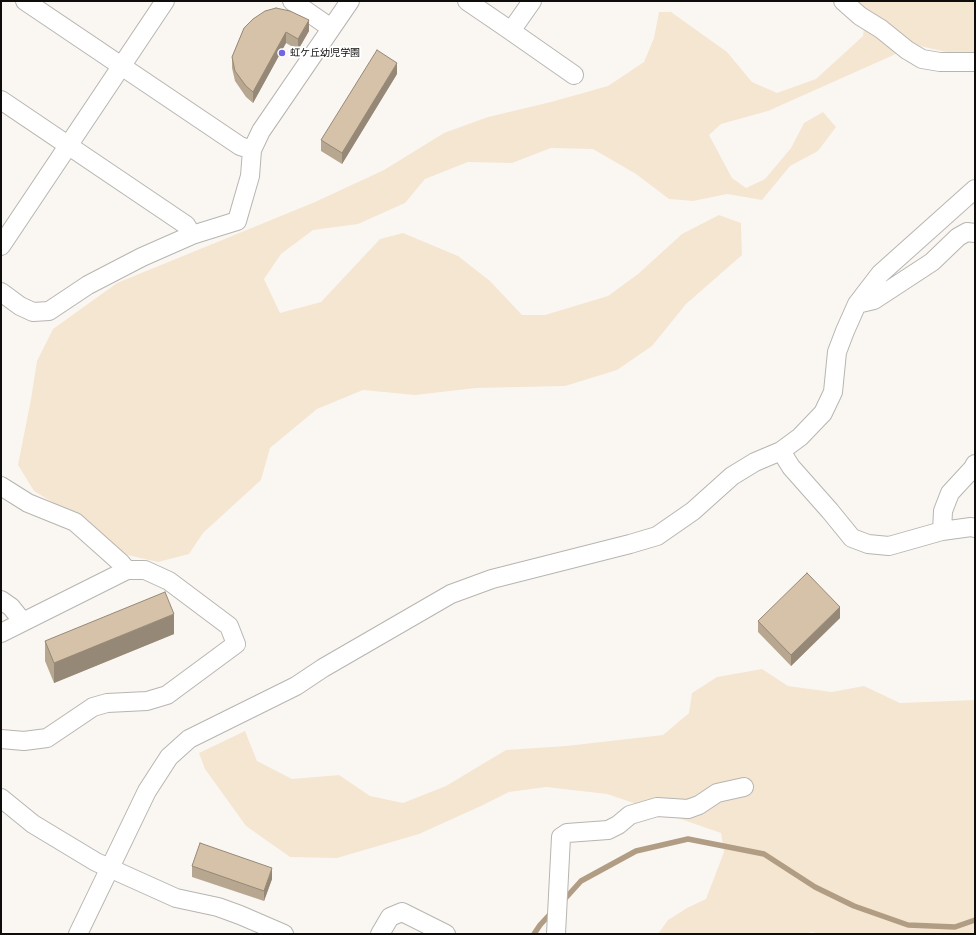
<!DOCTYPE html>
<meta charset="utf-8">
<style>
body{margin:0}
#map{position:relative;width:976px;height:935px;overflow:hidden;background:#faf7f3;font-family:Merriweather,serif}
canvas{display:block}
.frame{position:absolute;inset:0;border:2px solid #0e0d0c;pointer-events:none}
</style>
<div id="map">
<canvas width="976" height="935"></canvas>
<div class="frame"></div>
</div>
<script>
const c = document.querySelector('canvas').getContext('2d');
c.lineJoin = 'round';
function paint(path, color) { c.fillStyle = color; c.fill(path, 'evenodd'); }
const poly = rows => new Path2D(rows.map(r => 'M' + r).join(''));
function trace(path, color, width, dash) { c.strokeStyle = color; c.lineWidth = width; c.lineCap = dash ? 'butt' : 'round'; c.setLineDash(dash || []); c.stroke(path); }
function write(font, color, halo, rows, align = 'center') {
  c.font = font + ' Merriweather,"Noto Sans JP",serif'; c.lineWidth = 4; c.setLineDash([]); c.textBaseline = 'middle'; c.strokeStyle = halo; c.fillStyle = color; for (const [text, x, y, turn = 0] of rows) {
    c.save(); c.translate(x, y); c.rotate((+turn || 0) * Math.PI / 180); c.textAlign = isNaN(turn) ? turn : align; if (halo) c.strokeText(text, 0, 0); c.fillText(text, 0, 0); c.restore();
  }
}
const green = poly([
 [858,1,975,1,975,52,946,52,916,45,768,111,721,124,709,135,732,178,746,188,765,179,791,148,804,123,823,112,836,127,818,151,790,166,762,200,727,194,693,201,669,199,636,174,593,149,551,148,512,163,468,162,425,179,405,203,358,224,313,230,281,254,264,279,280,313,321,302,380,239,403,233,458,256,490,281,522,315,545,315,608,296,638,274,682,234,719,215,741,223,742,255,686,304,652,346,617,370,565,386,476,388,415,395,363,390,317,409,270,448,261,480,203,533,189,554,158,562,123,554,80,519,34,491,18,465,31,399,37,361,53,329,117,283,315,202,384,170,444,133,488,117,551,102,608,86,644,62,654,38,659,12,671,12,727,52,752,82,777,93,816,79,863,36,866,11],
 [762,669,788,686,832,692,864,686,900,703,975,700,975,934,816,934,813,932,802,934,658,934,668,920,687,908,706,899,724,852,721,833,666,814,607,794,546,787,509,792,481,806,419,834,337,858,290,857,246,826,205,769,199,753,245,731,257,761,292,779,339,775,370,796,403,803,446,786,506,750,566,746,663,735,689,713,692,693,717,677]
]);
const stream = poly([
 [562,902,581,881,636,851,688,839,764,854,815,887,854,906,908,925,955,927,975,920],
 [534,934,540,925,553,911]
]);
const minor = poly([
 [25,1,240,146,252,150],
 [292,1,331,28],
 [467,1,511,31,532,1],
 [843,1,860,16,881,29,907,50,922,59,940,62,975,62],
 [511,31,574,75],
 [1,100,186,225,192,235],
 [1,246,165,1],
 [1,292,20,306,33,312,49,311,88,285,142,257,192,235,237,221,250,176,252,150,261,131,350,1],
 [857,304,880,274,975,189],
 [781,451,791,467,830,511,852,538,868,544,889,546,942,531,971,527,975,528],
 [1,486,28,503,75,522,121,563,127,570],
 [942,531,943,511,950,493,973,468,975,464],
 [1,600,11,607,23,622],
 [1,633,127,570,145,570,169,581,229,626,236,644,167,695,147,701,107,703,93,707,47,738,24,741,1,739],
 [1,798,33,824,96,862,176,898,218,907,240,915,284,934],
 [78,934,147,791,169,757,189,739,296,686,323,668,451,594,492,579,630,544,657,536,693,511,732,476,755,462,781,451,800,437,823,413,833,392,837,352,845,331,857,304,874,300,932,262,958,237,967,232,975,233],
 [380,934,390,917,402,912,446,934],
 [556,934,561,837,567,833,608,830,618,825,630,815,657,807,688,809,699,805,717,793,744,787]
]);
const wall = poly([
 [244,28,309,31,298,50,286,43,253,103,246,97,235,81,232,68,232,57],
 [397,74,342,164,321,151,321,140],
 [840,618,791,666,758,632,758,621],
 [174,634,54,683,45,661,45,641],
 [192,866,272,879,264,901,192,877]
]);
const shadedWall = poly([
 [309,20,309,31,298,50,298,39],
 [286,32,286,43,253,103,253,92],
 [397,63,397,74,342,164,342,153],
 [840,607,840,618,791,666,791,655],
 [174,614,174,634,54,683,54,663],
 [272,868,272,879,264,901,264,891]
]);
const building = poly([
 [276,8,290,11,309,20,298,39,286,32,253,92,246,86,235,71,232,57,244,28,253,19,265,11,276,8],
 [377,50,397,63,342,153,321,140,377,50],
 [807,573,840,607,791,655,758,621,807,573],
 [165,592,174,614,54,663,45,641,165,592],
 [200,843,272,868,264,891,192,866,200,843]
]);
const markers = [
 [282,53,4,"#7366e1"]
];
const poiNames = [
 ["虹ケ丘幼児学園",290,53]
];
paint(green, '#f5e6d2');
trace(stream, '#b19d84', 5.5);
trace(minor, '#b7b5b1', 20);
trace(minor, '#fff', 18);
paint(wall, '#b8a790');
paint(shadedWall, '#968876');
paint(building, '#d6c2a8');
trace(building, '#968876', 1);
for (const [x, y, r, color] of markers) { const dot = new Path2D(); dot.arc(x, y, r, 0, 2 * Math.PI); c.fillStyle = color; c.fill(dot); trace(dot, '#fff', 1.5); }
write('10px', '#0e0d0c', '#fff', poiNames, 'left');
</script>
